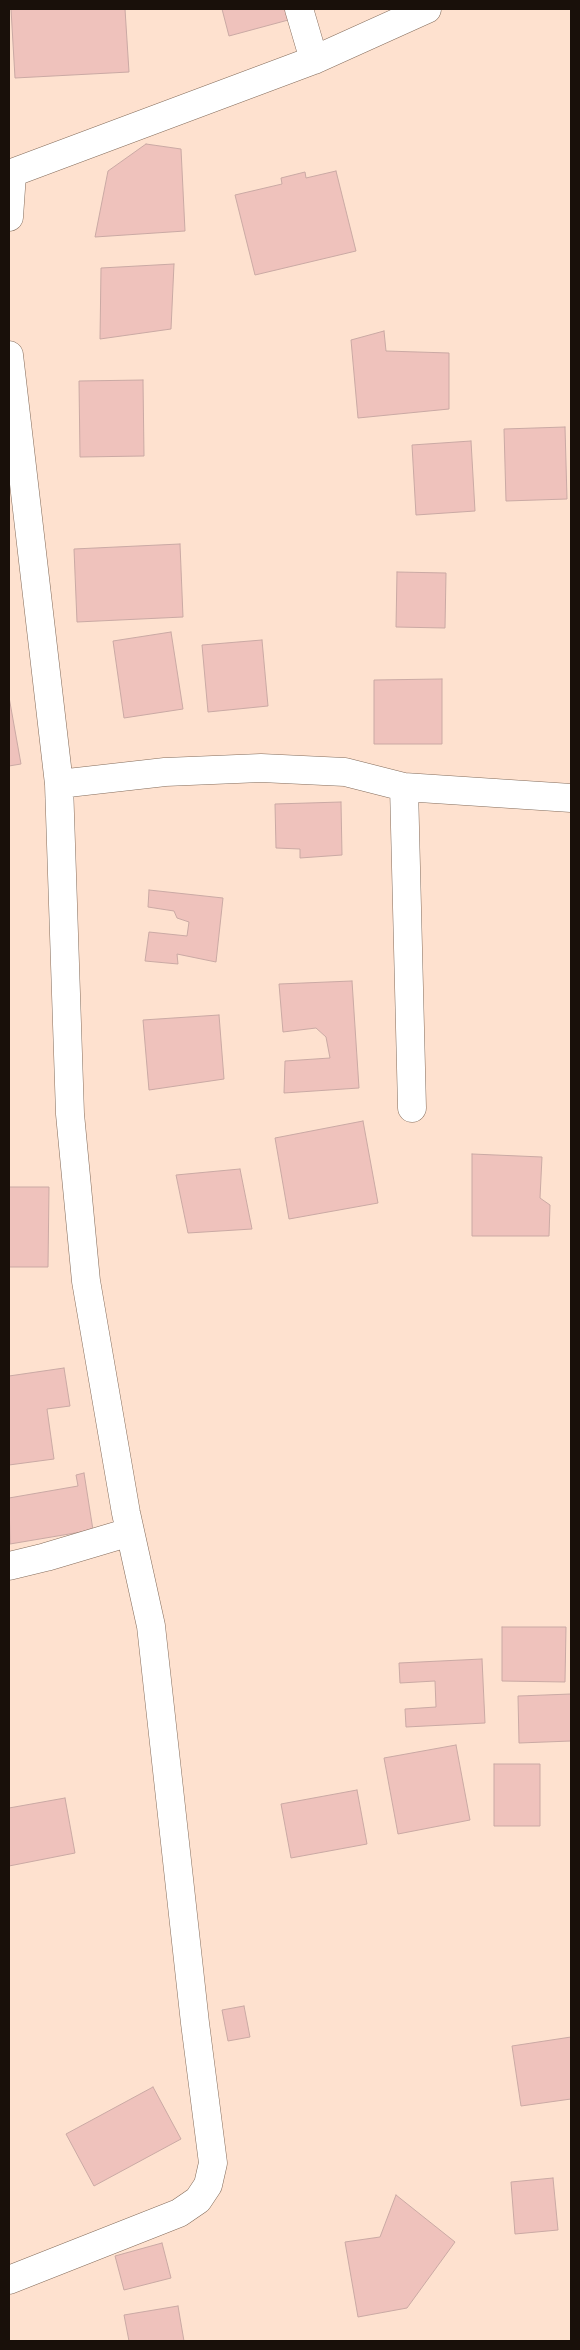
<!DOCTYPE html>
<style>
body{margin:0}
#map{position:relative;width:580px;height:2350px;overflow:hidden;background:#fee1cf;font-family:Inter,sans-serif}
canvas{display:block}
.frame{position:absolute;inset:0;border:10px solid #19100a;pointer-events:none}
</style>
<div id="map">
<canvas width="580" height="2350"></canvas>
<div class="frame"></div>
</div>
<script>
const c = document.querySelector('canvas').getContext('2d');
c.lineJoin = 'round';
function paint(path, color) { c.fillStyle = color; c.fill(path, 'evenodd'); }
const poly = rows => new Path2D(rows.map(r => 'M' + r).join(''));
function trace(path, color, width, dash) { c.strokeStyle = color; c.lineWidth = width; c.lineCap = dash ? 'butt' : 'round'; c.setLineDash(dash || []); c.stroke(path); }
const building = poly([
 [11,9,125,9,129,72,15,78,11,9],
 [222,9,289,9,292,19,229,36,222,9],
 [146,144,181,149,185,231,95,237,108,171,146,144],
 [336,171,356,251,255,275,235,195,282,184,281,178,305,172,306,178,336,171],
 [174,264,171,329,100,339,101,268,174,264],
 [384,331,386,351,449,353,449,409,358,418,351,340,384,331],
 [143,380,144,456,80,457,79,381,143,380],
 [565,427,567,499,506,501,504,429,565,427],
 [471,441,475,511,416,515,412,445,471,441],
 [180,544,183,617,77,622,74,549,180,544],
 [397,572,446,573,445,628,396,627,397,572],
 [171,632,183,709,124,718,113,641,171,632],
 [262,640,268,706,208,712,202,645,262,640],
 [442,679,442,744,374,744,374,680,442,679],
 [9,697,21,764,9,766,9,697],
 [341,802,342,855,300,858,300,849,276,848,275,804,341,802],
 [149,890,223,898,216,962,177,954,178,964,145,961,149,932,187,936,189,922,177,918,174,911,148,907,149,890],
 [352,981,359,1088,284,1093,285,1061,330,1058,326,1037,316,1028,283,1032,279,984,352,981],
 [219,1015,224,1079,149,1090,143,1020,219,1015],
 [363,1121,378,1203,289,1219,275,1138,363,1121],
 [472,1154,542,1157,540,1198,550,1205,549,1236,472,1236,472,1154],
 [240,1169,252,1229,188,1233,176,1175,240,1169],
 [9,1187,49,1187,48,1267,9,1267,9,1187],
 [64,1368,70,1406,47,1409,54,1459,9,1465,9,1376,64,1368],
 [84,1473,93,1530,10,1544,9,1498,78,1486,76,1475,84,1473],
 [502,1627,566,1627,565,1682,502,1681,502,1627],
 [482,1659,485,1723,406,1727,405,1709,436,1707,435,1681,400,1683,399,1663,482,1659],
 [571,1694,571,1741,519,1743,518,1696,571,1694],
 [456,1745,470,1820,398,1834,384,1758,456,1745],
 [494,1764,540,1764,540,1826,494,1826,494,1764],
 [357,1790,367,1844,291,1858,281,1804,357,1790],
 [65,1798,75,1853,9,1866,9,1808,65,1798],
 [244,2006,250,2037,228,2041,222,2010,244,2006],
 [571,2037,571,2099,521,2106,512,2046,571,2037],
 [153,2087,181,2139,94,2186,66,2134,153,2087],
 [553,2178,558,2230,515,2234,511,2182,553,2178],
 [396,2195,455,2242,407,2308,358,2317,345,2242,380,2237,396,2195],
 [162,2243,171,2278,124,2290,115,2256,162,2243],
 [178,2306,184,2341,129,2341,124,2315,178,2306]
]);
const street = poly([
 [299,9,314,60],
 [9,174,314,60,427,9],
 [9,217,12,174],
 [9,355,59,784,70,1114,86,1281,126,1513,151,1626,195,2023,213,2163,208,2185,198,2200,179,2213,9,2280],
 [59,784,165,772,261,768,345,772,404,787],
 [412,1108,404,787,571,798],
 [9,1566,46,1557,130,1532]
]);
paint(building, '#efc2bc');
trace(building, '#caa9a4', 1);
trace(street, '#846c5b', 29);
trace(street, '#fff', 28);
</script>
